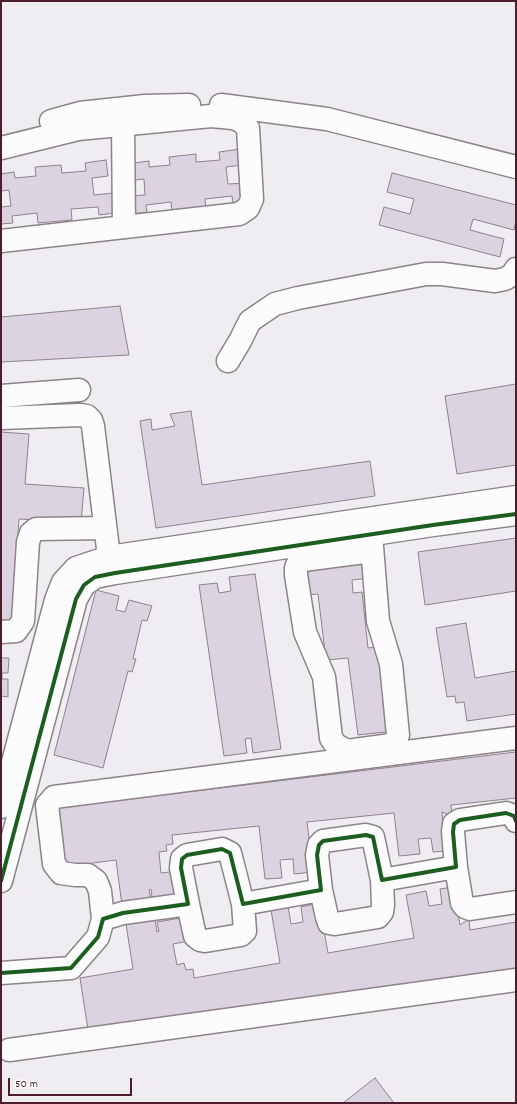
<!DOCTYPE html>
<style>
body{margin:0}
#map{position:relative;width:517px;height:1104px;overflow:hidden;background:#efecf2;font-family:Dekko,sans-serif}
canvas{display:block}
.frame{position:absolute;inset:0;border:2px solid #4a1f2b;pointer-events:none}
.scale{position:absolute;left:8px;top:1078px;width:124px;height:18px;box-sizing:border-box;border:2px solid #4a1f2b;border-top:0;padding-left:5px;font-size:12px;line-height:14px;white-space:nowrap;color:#4a1f2b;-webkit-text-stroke:3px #fff;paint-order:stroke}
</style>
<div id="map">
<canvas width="517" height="1104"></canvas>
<div class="frame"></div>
<div class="scale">50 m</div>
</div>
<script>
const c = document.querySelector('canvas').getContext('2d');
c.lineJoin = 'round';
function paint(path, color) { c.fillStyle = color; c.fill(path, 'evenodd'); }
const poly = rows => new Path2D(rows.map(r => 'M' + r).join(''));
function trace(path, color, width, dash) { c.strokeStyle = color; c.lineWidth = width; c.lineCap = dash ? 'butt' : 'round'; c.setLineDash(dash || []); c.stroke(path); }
const building = poly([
 [240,149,242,165,226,167,228,184,247,183,249,202,233,204,232,196,205,199,206,209,172,213,171,202,146,205,147,212,131,214,129,196,145,195,144,179,128,181,126,164,149,161,149,167,170,165,169,157,196,154,196,162,220,160,219,152,240,149],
 [106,160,108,176,92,178,94,195,113,193,115,213,99,215,98,207,71,209,72,220,38,223,37,213,12,216,13,223,1,224,1,207,11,206,9,190,1,191,1,174,14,172,15,178,36,176,35,167,61,165,62,173,86,171,85,163,106,160],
 [392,173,516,205,516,220,514,230,473,219,470,230,504,239,500,257,379,225,384,207,410,214,414,199,387,192,392,173],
 [120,306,129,355,1,362,1,317,120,306],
 [516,384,516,465,457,474,445,396,516,384],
 [191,411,202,485,370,461,375,496,156,528,140,421,151,419,152,430,175,426,170,414,191,411],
 [1,432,29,434,25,484,84,488,81,523,19,519,12,621,1,621,1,432],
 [516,538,516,591,425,605,418,552,516,538],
 [368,562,370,578,352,580,353,593,362,592,368,648,384,646,394,731,358,735,348,658,326,660,318,594,305,595,302,569,368,562],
 [255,574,281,749,253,753,251,738,245,739,247,753,224,756,199,585,217,583,219,593,231,591,229,577,255,574],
 [96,590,119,596,116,610,125,612,129,600,152,606,147,621,142,620,133,659,136,659,132,672,128,671,103,768,54,755,96,590],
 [466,623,475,678,516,671,516,714,467,721,464,702,456,703,455,696,447,697,436,628,466,623],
 [1,658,9,658,8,673,2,673,2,679,8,679,8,697,1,696,1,658],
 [516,752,516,798,451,805,452,816,442,812,446,851,433,852,431,838,418,839,420,854,399,856,394,813,307,822,313,872,294,874,293,859,280,860,282,878,265,879,259,826,172,835,173,844,166,845,167,851,159,852,161,873,178,871,181,895,152,898,151,889,149,890,151,901,122,905,116,860,62,867,55,808,516,752],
 [453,887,460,925,469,919,470,930,516,922,516,968,89,1036,80,978,133,969,126,924,155,920,157,932,159,931,157,922,186,917,189,941,173,944,177,965,184,963,186,970,193,969,194,978,280,963,271,910,288,906,291,924,303,922,301,907,319,903,328,953,414,938,406,895,426,891,429,906,442,904,440,889,453,887],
 [375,1078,394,1103,343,1103,375,1078]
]);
const minor = poly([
 [221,105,327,119,516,167],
 [51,121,80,113,145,106,189,105],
 [123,125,124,227],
 [1,148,78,129,211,116,233,118,241,121,248,128,252,199,248,208,239,214,1,241],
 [228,361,240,341,250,321,275,304,298,298,426,274,442,274,495,281,505,279,513,274,516,269],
 [1,396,79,390],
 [1,418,80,415,87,416,91,420,93,426,109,557,114,570],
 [371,534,378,621,391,664,398,735,396,740,391,745,347,751,336,745,331,738,324,677,305,632,296,575,296,568,298,563,303,560,372,551],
 [1,632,16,631,23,621,28,542,31,533,36,529,105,528],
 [1,807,56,600,63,582,76,568,109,557,516,497],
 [456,867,462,903,465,907,470,909,516,902],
 [1,881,76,599,84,585,95,577,115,573,433,525,516,514],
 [321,890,327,917,329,923,335,924,378,917,382,912,383,905,382,880],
 [188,904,195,936,200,940,205,941,241,935,245,931,243,904],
 [103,919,100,891,96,881,88,875,75,875,61,873,54,864,47,805,54,797,516,738],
 [1,973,71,968,98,937,103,919,123,913,188,904,181,868,182,859,187,855,222,849,230,853,243,904,321,890,317,855,319,845,323,841,366,835,373,837,382,880,456,867,453,832,454,824,460,820,506,813,514,816,516,821],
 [9,1050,516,980]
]);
const cycleway = poly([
 [1,881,76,599,84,585,95,577,115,573,433,525,516,514],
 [1,973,71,968,98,937,103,919,123,913,188,904,181,868,182,859,187,855,222,849,230,853,243,904,321,890,317,855,319,845,323,841,366,835,373,837,382,880,456,867,453,832,454,824,460,820,506,813,514,816,516,821]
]);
paint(building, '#dbd4e0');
trace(building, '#8d8388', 1);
trace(minor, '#8d8388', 25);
trace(minor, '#fdfcfd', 22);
trace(cycleway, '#1b5e20', 4);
</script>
